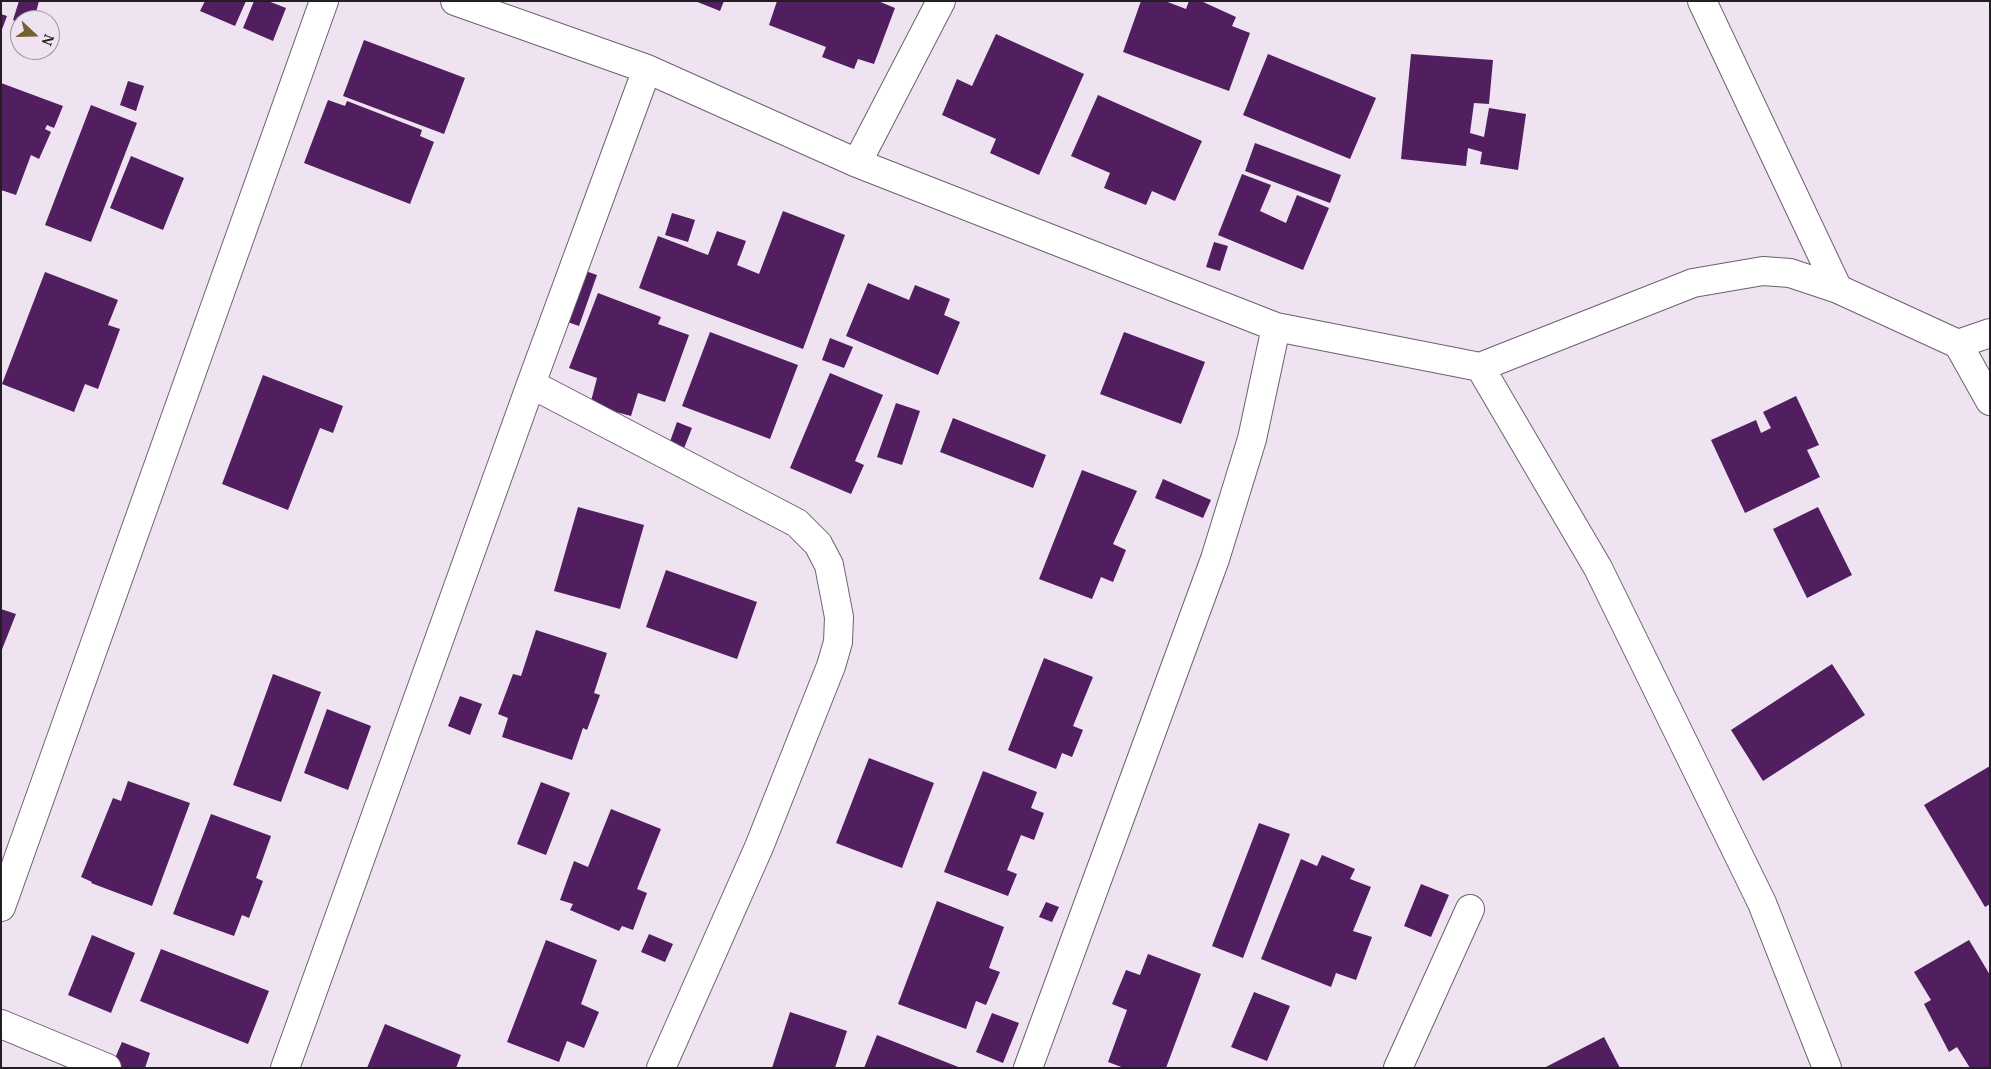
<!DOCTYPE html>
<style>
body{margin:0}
#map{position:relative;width:1991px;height:1069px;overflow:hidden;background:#efe3f2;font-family:"PT Serif",serif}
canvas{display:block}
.frame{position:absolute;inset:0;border:2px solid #221e23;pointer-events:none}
.north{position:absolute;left:10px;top:10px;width:50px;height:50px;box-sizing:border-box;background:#efe3f2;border:1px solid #9d949f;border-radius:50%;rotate:111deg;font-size:14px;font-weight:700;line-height:20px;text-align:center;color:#221e23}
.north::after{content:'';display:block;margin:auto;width:18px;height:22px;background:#766030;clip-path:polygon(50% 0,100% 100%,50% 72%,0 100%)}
</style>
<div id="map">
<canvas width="1991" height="1069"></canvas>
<div class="frame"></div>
<div class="north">N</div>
</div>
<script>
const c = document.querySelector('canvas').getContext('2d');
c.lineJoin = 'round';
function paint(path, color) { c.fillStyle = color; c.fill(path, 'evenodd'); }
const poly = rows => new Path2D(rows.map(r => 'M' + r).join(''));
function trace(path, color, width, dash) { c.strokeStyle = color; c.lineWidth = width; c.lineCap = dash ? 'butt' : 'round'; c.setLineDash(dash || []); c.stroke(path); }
const building = poly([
 [19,1,39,1,34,20,20,20,20,23,13,20],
 [205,1,246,1,235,26,200,11],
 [254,1,268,1,286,8,273,41,243,28],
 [695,1,724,1,720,11],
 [777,1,878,1,895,8,874,64,858,59,854,69,822,57,826,47,769,25],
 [1141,1,1165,1,1186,9,1189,1,1201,1,1236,17,1232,26,1250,33,1229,91,1123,52],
 [1,14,7,16,1,32],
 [996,34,1084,74,1039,175,990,153,996,139,942,115,957,79,972,86],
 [364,40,465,78,444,134,343,96],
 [1268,54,1376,98,1350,159,1243,115],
 [1411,54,1493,60,1489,104,1474,103,1470,133,1484,137,1489,108,1526,114,1518,170,1480,164,1482,152,1468,148,1466,166,1401,159],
 [128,81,144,86,136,111,120,105],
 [1,83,63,106,54,128,47,125,45,129,51,132,39,159,31,155,16,195,1,190],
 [1098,95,1202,141,1175,201,1152,191,1146,205,1104,188,1110,173,1071,156],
 [328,100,345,106,347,101,422,130,420,136,434,142,410,204,304,163],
 [91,105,137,123,91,242,45,225],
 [1255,143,1341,175,1330,203,1245,171],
 [131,156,184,178,163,230,110,208],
 [1242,174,1271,185,1260,211,1286,223,1297,195,1329,208,1303,270,1218,235],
 [783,211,845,235,803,349,639,288,658,236,708,255,717,231,746,241,737,265,759,274],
 [672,213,695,220,688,242,665,235],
 [1214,242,1228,246,1220,271,1206,267],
 [577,268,597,275,579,326,559,319],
 [45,272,118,300,108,325,120,329,98,389,85,384,74,412,2,384],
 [868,283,909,300,915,285,950,299,944,315,960,322,938,375,846,336],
 [598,293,661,317,658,324,689,335,665,402,638,393,631,416,590,405,597,378,569,368],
 [710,332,798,365,770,439,682,406],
 [1124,332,1205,362,1181,424,1100,394],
 [830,338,853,347,844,368,822,360],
 [830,373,883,395,855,461,864,465,851,494,790,468],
 [263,375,343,406,333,433,320,428,288,510,222,484],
 [1796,396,1819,445,1807,450,1820,477,1745,513,1711,440,1756,420,1761,433,1771,428,1763,412],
 [896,403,920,411,902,465,877,457],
 [953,418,1046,455,1033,488,940,452],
 [677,422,692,428,681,456,667,450],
 [1082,470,1137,491,1113,544,1126,550,1113,582,1101,577,1092,599,1039,579],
 [1163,479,1211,500,1203,518,1155,498],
 [578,507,644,525,620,609,554,591],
 [1818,507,1852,575,1807,598,1773,529],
 [666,570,757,602,737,659,646,627],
 [1,609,16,614,1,652],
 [536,630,607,653,594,693,600,695,587,730,583,728,572,760,502,737,508,718,498,714,513,674,521,676],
 [1044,658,1093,677,1073,726,1083,730,1072,757,1062,753,1056,769,1008,750],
 [1832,664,1865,715,1763,781,1731,730],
 [273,674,321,692,281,802,233,785],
 [460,696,482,704,470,735,448,726],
 [327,709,371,726,348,790,304,773],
 [869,758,934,783,902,868,836,843],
 [1990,766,1990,904,1985,907,1924,805],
 [983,771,1037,792,1031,808,1044,813,1034,840,1021,835,1007,870,1017,874,1008,896,944,872],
 [128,781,190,803,152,906,91,883,92,882,81,877,113,798,121,801],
 [541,782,570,793,546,855,517,844],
 [611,809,661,829,637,889,647,893,633,930,622,926,619,931,570,910,573,904,560,900,574,861,588,867],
 [211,814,271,836,256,878,263,881,249,918,242,915,234,936,173,914],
 [1259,823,1290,834,1243,958,1212,946],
 [1322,855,1355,869,1350,879,1371,887,1353,931,1372,937,1356,980,1336,973,1331,987,1261,959,1301,859,1317,866],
 [1421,884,1449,895,1431,937,1404,926],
 [937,901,1004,927,989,968,1000,972,986,1005,976,1001,966,1029,898,1004],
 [1046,902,1059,907,1052,922,1039,917],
 [649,934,673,944,665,962,641,952],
 [92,935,135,953,111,1013,68,995],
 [546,940,597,960,581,1004,599,1012,584,1048,567,1041,559,1062,507,1042],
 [1969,940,1990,975,1990,1068,1970,1068,1957,1047,1949,1052,1924,1004,1931,1000,1914,972],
 [161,949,269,991,248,1044,140,1001],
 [1148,954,1201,974,1166,1068,1124,1068,1108,1062,1127,1010,1112,1004,1126,970,1140,975],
 [1254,992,1290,1006,1267,1061,1231,1047],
 [790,1012,847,1031,835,1068,772,1068],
 [992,1013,1019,1023,1003,1063,976,1052],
 [385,1024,461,1055,456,1068,367,1068],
 [877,1035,961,1068,864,1068],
 [1604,1037,1620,1068,1544,1068],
 [122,1042,150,1053,145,1068,118,1068,112,1065]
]);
const minor = poly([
 [455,1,647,69,857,163,1276,327,1480,367,1693,283,1763,271,1790,273,1838,289,1958,344,1990,333],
 [1702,1,1838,289],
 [857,163,941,1],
 [1958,344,1990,401],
 [1480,367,1598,568,1762,903,1827,1068],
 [531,384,797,523,818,544,829,565,839,617,838,642,831,666,759,847,661,1068],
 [1,907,324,1],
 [1,1024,107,1068],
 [285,1068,531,384,647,69],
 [1028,1068,1215,559,1252,439,1276,327],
 [1398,1068,1470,909]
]);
paint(building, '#511e5f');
trace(minor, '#6b616e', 30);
trace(minor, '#fff', 28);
</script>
